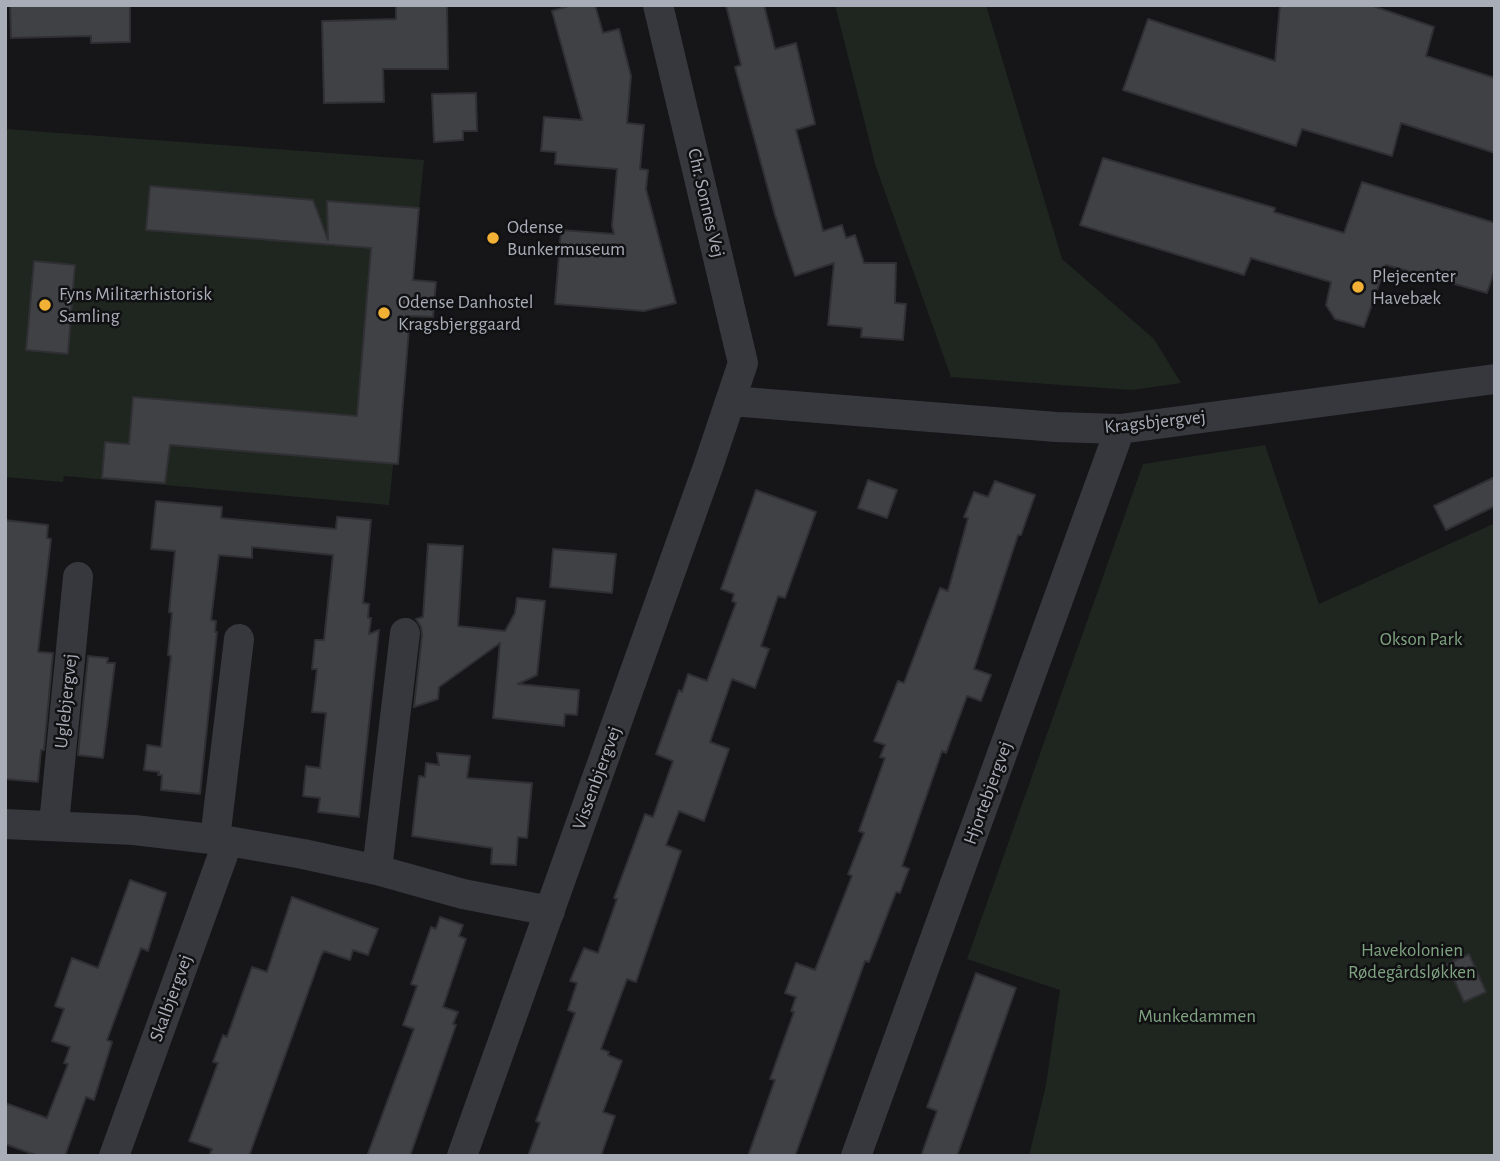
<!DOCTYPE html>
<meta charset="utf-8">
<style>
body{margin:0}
#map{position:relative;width:1500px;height:1161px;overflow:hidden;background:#161618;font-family:"Alegreya Sans",sans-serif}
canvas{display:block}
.frame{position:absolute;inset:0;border:7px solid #a8adb8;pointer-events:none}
</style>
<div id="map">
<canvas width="1500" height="1161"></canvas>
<div class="frame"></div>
</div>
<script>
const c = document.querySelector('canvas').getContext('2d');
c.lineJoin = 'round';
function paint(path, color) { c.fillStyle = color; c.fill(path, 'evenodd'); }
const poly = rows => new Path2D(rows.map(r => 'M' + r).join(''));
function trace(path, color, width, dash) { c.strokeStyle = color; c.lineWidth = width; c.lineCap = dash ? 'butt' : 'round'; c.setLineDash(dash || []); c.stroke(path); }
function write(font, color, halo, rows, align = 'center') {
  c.font = font + ' "Alegreya Sans",sans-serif'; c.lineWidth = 5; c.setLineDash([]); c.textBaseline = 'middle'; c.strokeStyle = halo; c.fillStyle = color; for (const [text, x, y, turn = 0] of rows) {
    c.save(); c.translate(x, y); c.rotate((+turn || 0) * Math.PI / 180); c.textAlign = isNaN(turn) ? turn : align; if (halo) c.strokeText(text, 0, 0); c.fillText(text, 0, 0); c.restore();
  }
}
const green = poly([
 [835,5,986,5,1062,259,1154,339,1181,383,1132,390,951,377,876,167],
 [5,129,424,160,389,505,64,476,63,482,5,477],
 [1265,445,1319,604,1495,523,1495,1156,1029,1156,1046,1085,1060,990,967,959,1143,464]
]);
const building = poly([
 [10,5,130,5,130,42,91,43,91,36,11,38,10,5],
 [396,5,447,5,448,69,383,69,384,102,324,103,322,21,396,19,396,5],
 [572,5,595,5,603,33,619,29,631,76,627,123,644,125,640,169,648,170,646,189,676,303,644,311,555,304,561,230,614,234,612,226,617,169,555,164,556,152,541,151,544,117,582,120,552,11,572,5],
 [726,5,764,5,775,49,796,43,815,124,796,130,823,231,842,225,846,238,855,235,864,263,896,263,895,303,906,304,903,340,861,337,862,328,828,325,834,263,795,276,775,215,735,67,741,65,726,5],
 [1280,5,1370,5,1434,27,1426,56,1495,78,1495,153,1401,123,1392,156,1302,129,1296,146,1123,90,1148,19,1275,61,1280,5],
 [476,93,477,131,463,131,463,140,434,142,432,94,476,93],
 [1103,158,1275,208,1274,212,1344,233,1362,182,1495,223,1495,269,1487,293,1386,265,1364,327,1335,319,1326,305,1331,282,1251,258,1244,275,1080,225,1103,158],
 [150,186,313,200,328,240,327,201,419,208,413,280,436,282,433,317,410,316,398,464,170,445,165,483,102,478,105,442,129,444,133,397,357,416,371,248,146,230,150,186],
 [34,261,75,265,68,354,26,350,34,261],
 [1495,477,1495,506,1446,530,1434,506,1495,477],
 [868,480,897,490,887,518,858,508,868,480],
 [995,481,1035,495,1021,535,1018,535,974,669,991,675,981,701,967,696,946,753,942,751,902,866,909,869,900,893,896,892,869,962,865,961,795,1156,748,1156,775,1080,770,1079,794,1012,791,1011,796,997,785,993,796,963,815,970,852,876,848,874,864,833,859,831,885,758,880,757,885,745,874,741,898,681,904,683,940,588,948,591,968,518,964,517,974,492,988,497,995,481],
 [756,490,816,512,785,598,778,596,761,646,769,649,755,688,732,679,710,742,729,749,704,821,679,811,666,845,681,851,636,982,627,979,601,1049,609,1052,608,1055,622,1061,603,1112,615,1116,601,1156,528,1156,540,1123,536,1121,575,1013,568,1010,577,983,570,981,584,948,598,953,617,899,614,898,645,814,653,817,673,761,656,754,679,690,682,692,688,674,707,681,736,603,732,601,734,594,721,589,756,490],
 [156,501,222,507,221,518,336,529,337,517,371,520,363,603,369,604,368,618,371,618,369,634,379,630,359,817,318,812,320,798,303,796,306,766,320,768,326,713,312,712,317,669,312,669,315,640,324,640,333,555,252,547,252,558,219,555,211,620,216,621,215,632,217,632,200,794,161,790,162,775,158,775,159,772,144,770,147,745,161,747,171,656,168,655,172,613,169,612,175,551,151,549,156,501],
 [5,520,48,525,47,538,51,539,38,652,53,653,44,750,41,750,38,782,5,779,5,520],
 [428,544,463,546,458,626,505,631,515,613,517,598,545,601,537,675,518,684,579,690,577,715,565,714,564,726,493,718,500,643,439,687,438,699,414,707,422,635,421,627,416,619,423,617,428,544],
 [553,549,616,554,612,593,550,587,553,549],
 [88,656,108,658,107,663,115,663,103,758,78,755,88,656],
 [437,753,470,756,467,778,532,783,527,838,518,837,516,865,491,864,492,848,412,836,419,776,425,777,426,763,439,765,437,753],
 [130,880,166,893,148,951,141,948,107,1040,112,1042,94,1100,86,1097,65,1156,38,1156,5,1144,5,1103,47,1118,68,1064,64,1063,70,1047,52,1041,64,1009,55,1006,72,958,98,968,130,880],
 [292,897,378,929,368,955,353,950,350,960,324,951,321,956,249,1156,209,1156,212,1149,189,1141,218,1063,213,1062,223,1035,227,1037,252,967,267,972,292,897],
 [440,917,463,925,459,936,466,939,443,1007,458,1012,453,1024,456,1025,410,1156,367,1156,414,1029,403,1025,417,986,411,984,431,927,436,929,440,917],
 [1469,954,1486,992,1464,1002,1447,964,1469,954],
 [976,973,1016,988,957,1156,921,1156,937,1111,927,1107,976,973]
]);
const minor = poly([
 [731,401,1056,427,1120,429,1495,379],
 [5,824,134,830,228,841,303,854,377,870,463,894,550,911],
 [54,824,78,577],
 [215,839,239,639],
 [377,870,405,633],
 [114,1156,228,841],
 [462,1156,709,464,743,363,658,5],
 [856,1156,1120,429]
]);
const markers = [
 [493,238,7,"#f2b134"],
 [1358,287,7,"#f2b134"],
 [45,305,7,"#f2b134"],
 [384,313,7,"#f2b134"]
];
const streetNames = [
 ["Chr. Sonnes Vej",706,203,77],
 ["Kragsbjergvej",1155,422,-6],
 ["Uglebjergvej",66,701,-84],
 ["Vissenbjergvej",597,778,-70],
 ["Hjortebjergvej",988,793,-70],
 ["Skalbjergvej",171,998,-70]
];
const poiNames = [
 ["Odense",507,227],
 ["Bunkermuseum",507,249],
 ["Plejecenter",1372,276],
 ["Havebæk",1372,298],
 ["Fyns Militærhistorisk",59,294],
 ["Samling",59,316],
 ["Odense Danhostel",398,302],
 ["Kragsbjerggaard",398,324]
];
const parkNames = [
 ["Okson Park",1421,639],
 ["Havekolonien",1412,950],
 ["Rødegårdsløkken",1412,972],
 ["Munkedammen",1197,1016]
];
paint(green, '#1e261f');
paint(building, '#404145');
trace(building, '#303034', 2);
trace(minor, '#37383d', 30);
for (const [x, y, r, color] of markers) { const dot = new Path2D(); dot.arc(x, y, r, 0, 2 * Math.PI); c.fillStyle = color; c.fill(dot); trace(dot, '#111113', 2.5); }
write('19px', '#a8adb8', '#111113', streetNames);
write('19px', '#a8adb8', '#111113', poiNames, 'left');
write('19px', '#7fa381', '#111113', parkNames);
</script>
